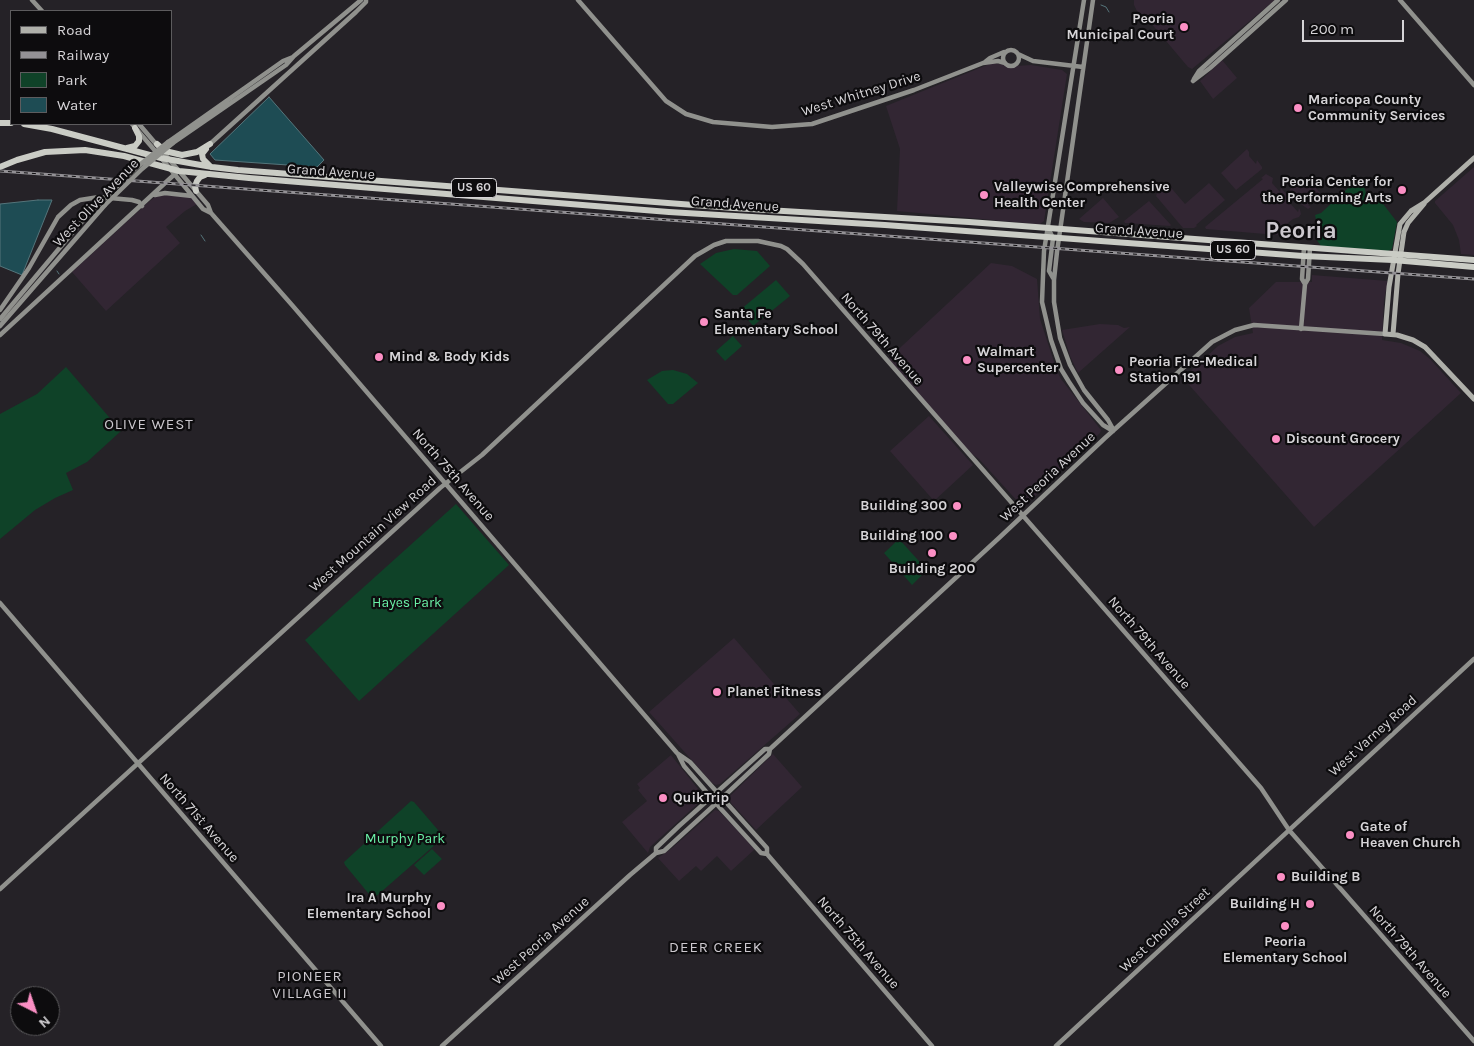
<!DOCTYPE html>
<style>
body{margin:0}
#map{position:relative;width:1474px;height:1046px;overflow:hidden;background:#252227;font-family:Karla,sans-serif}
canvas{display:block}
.legend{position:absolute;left:10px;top:10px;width:162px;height:115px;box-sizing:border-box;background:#0d0c0e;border:1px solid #5d5c5e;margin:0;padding:6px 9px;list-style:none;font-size:15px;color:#d6d4d7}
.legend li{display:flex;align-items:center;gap:10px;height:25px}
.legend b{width:25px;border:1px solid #5d5c5e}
.north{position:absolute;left:10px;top:986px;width:50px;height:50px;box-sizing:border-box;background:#0d0c0e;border:1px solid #5d5c5e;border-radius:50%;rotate:139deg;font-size:14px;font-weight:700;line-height:20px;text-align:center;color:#d6d4d7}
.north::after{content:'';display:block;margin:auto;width:18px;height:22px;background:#fb8fc4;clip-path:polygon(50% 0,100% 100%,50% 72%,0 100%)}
.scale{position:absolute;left:1302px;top:20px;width:102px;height:22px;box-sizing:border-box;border:2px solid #d6d4d7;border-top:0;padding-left:6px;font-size:15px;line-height:18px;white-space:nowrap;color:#d6d4d7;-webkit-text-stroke:4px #0d0c0e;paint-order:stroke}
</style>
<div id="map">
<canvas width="1474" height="1046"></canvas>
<ul class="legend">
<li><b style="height:6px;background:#afb0aa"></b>Road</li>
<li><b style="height:6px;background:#939195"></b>Railway</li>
<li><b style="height:14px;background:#0f4228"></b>Park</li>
<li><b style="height:14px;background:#1e4c54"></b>Water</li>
</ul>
<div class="north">N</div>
<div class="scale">200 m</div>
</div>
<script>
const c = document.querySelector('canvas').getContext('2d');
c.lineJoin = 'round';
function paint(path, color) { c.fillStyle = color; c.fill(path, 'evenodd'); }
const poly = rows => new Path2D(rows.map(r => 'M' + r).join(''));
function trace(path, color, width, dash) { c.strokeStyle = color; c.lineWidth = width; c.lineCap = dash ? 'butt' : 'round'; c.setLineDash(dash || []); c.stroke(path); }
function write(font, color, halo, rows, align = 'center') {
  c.font = font + ' Karla,sans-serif'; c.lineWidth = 4.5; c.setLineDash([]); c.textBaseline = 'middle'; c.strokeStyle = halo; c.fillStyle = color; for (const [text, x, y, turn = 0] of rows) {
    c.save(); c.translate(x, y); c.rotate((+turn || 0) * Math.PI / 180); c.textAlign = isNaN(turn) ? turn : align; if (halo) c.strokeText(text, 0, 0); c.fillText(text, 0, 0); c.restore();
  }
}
const commercial = poly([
 [1134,0,1275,0,1192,69,1188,67,1150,22,1137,11,1134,5],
 [1222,60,1237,78,1213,99,1200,81],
 [992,63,1016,66,1031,65,1062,70,1067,74,1044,221,1040,224,1035,224,897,211,900,149,886,106],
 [1247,149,1249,152,1249,156,1256,164,1257,160,1262,167,1262,169,1236,190,1221,173],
 [1474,167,1474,255,1461,254,1459,240,1453,225,1435,203,1435,201],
 [1266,174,1273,178,1272,183,1280,192,1281,188,1289,197,1288,201,1298,212,1299,208,1300,210,1301,214,1299,217,1293,219,1277,232,1281,233,1277,235,1206,229,1205,227,1263,179,1261,178],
 [1306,176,1321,194,1308,205,1311,207,1308,209,1301,204,1301,200,1292,190,1291,193,1289,190],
 [1167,183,1185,204,1209,183,1225,200,1196,225,1197,226,1194,228,1183,228,1156,196,1157,193],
 [161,195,187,196,193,199,197,204,185,211,166,227,180,243,106,311,72,272,145,205,156,196],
 [1103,198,1119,217,1109,223,1084,222,1079,219],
 [1149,201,1171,225,1170,226,1125,223,1124,221],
 [991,263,1012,266,1037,279,1040,319,1057,371,1061,379,1101,430,1100,433,1025,506,1020,504,979,459,968,451,888,359],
 [1312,275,1388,281,1384,300,1382,340,1401,343,1420,351,1430,359,1461,393,1314,527,1183,378,1185,374,1193,369,1218,346,1235,337,1253,333,1249,308,1276,282,1312,282],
 [1100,324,1118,325,1124,328,1130,327,1078,373,1070,356,1062,330],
 [929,416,973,465,934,501,890,451],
 [734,638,800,714,720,784,716,785,712,783,649,712],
 [773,754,802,787,756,830,731,803,729,797],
 [671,755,702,794,703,799,650,847,648,853,622,822,647,801,638,790,640,788,637,784],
 [715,810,719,811,755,849,731,871,717,856,701,871,696,866,679,881,658,858,672,848]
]);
const green = poly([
 [1358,179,1364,186,1367,197,1377,196,1397,222,1392,249,1388,251,1321,246,1316,239,1318,229,1315,215,1321,213],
 [734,249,757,251,770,266,737,295,733,295,700,264,716,253],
 [776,280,790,296,753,326,740,310],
 [733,336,742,346,725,361,716,351],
 [66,367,121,431,87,462,66,473,73,490,55,498,35,510,0,539,0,414,37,394],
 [673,370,687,374,698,383,673,404,668,404,647,380,662,371],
 [456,504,509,565,359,701,305,640],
 [899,539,927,570,912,585,884,553],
 [411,801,414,802,444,837,373,899,345,865,344,862],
 [432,849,442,859,424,875,414,865]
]);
const water = poly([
 [269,97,324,160,317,167,215,160,210,154,269,97],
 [38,200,52,200,22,275,0,266,0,204,38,200]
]);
const stream = poly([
 [1101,5,1106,7,1109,12],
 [201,235,205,241],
 [57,271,59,274]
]);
const secondary = poly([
 [32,0,42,11],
 [578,0,666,101,686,114,713,122,772,127,812,124,914,90,983,63,998,61,1005,63],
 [1084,0,1044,251,1042,302,1051,340,1061,369,1069,382,1083,403,1103,425,1113,431],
 [1093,0,1057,252,1054,280,1054,302,1060,338,1070,365,1084,390,1108,420,1113,429],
 [1400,0,1474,85],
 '1003 58a8 8 0 1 1 16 0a8 8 0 1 1-16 0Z',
 [1018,54,1033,61,1083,67],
 [985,62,990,58,1004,52],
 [1194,79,1199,71,1278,0],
 [1193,81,1210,68,1286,0],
 [132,124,157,153],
 [139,124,208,205,211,213],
 [168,142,283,61,293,57],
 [173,143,286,65,294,56,361,0],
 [210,144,356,12,366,2,366,0],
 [162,159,203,209,211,213,292,305,677,753,690,762,767,848,767,854],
 [155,195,165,193,192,196],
 [1048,228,1053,238,1049,271,1053,278],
 [1304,247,1302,279,1305,284],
 [0,310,29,268,58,217,71,205,80,200,99,197,132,200,139,202,142,206],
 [0,319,78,226,100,203],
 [0,326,105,205],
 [1301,329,1305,284,1308,279,1310,248],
 [0,335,177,172],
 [0,603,381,1046],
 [678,754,684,766,721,809,761,853,767,854,932,1046],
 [656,853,656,848,679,826,765,749,770,749,1000,537,1105,438,1212,342,1235,330,1254,325,1385,334],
 [0,889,440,488,482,455,695,256,714,245,726,241,758,241,781,246,787,249,803,264,1261,788,1289,830,1474,1041],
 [442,1046,630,875,656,853,664,851,722,798,769,754,770,749],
 [1056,1046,1474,659]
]);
const primary = poly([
 [1474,158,1424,203,1411,211,1400,224,1389,287,1385,334,1397,335,1413,340,1425,347,1474,399],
 [1393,334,1398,274,1404,232,1408,223,1424,204]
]);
const highway = poly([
 [0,123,11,123],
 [24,124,52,129,161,158,212,167,238,170,733,208,969,222,1474,260],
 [157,144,165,151,182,155,197,152,210,144],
 [127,148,135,146,139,141,139,136,135,128],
 [206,149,202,154,203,159,211,167],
 [0,167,17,160,45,152,85,150,124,156,179,171,249,178,669,212,885,225,1303,256,1393,260,1474,267],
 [196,191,195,186,197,181,200,177,205,175]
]);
const rail = poly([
 [0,171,1474,279]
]);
const secondaryBridge = poly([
 [100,203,137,167,168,142],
 [105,205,142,169,173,143]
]);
const markers = [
 [1184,27,5,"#fb8fc4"],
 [1298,108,5,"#fb8fc4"],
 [1402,190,5,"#fb8fc4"],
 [984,195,5,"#fb8fc4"],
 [704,322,5,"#fb8fc4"],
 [379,357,5,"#fb8fc4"],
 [967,360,5,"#fb8fc4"],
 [1119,370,5,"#fb8fc4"],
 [1276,439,5,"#fb8fc4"],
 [957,506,5,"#fb8fc4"],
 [953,536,5,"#fb8fc4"],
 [932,553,5,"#fb8fc4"],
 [717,692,5,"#fb8fc4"],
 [663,798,5,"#fb8fc4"],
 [1350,835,5,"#fb8fc4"],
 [1281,877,5,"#fb8fc4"],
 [1310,904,5,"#fb8fc4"],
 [441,906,5,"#fb8fc4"],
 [1285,926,5,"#fb8fc4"]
];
const shields = [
 [474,188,45],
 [1233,250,45]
];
const shieldNames = [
 ["US 60",474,188],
 ["US 60",1233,250]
];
const poiNames = [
 ["Peoria",1174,19,"right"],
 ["Municipal Court",1174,35,"right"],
 ["Maricopa County",1308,100],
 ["Community Services",1308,116],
 ["Peoria Center for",1392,182,"right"],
 ["the Performing Arts",1392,198,"right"],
 ["Valleywise Comprehensive",994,187],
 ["Health Center",994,203],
 ["Santa Fe",714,314],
 ["Elementary School",714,330],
 ["Walmart",977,352],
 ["Supercenter",977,368],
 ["Mind & Body Kids",389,357],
 ["Peoria Fire-Medical",1129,362],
 ["Station 191",1129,378],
 ["Discount Grocery",1286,439],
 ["Building 300",947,506,"right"],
 ["Building 100",943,536,"right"],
 ["Building 200",932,569,"center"],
 ["Planet Fitness",727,692],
 ["QuikTrip",673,798],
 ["Gate of",1360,827],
 ["Heaven Church",1360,843],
 ["Building B",1291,877],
 ["Ira A Murphy",431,898,"right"],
 ["Elementary School",431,914,"right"],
 ["Building H",1300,904,"right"],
 ["Peoria",1285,942,"center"],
 ["Elementary School",1285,958,"center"]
];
const streetNames = [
 ["West Whitney Drive",861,94,-17],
 ["Grand Avenue",331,172,4],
 ["West Olive Avenue",96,203,-46],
 ["Grand Avenue",735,204,4],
 ["Grand Avenue",1139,231,4],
 ["North 79th Avenue",882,339,49],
 ["North 75th Avenue",453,475,49],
 ["West Peoria Avenue",1048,477,-43],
 ["West Mountain View Road",373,534,-42],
 ["North 79th Avenue",1149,643,49],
 ["West Varney Road",1373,736,-42],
 ["North 71st Avenue",199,818,49],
 ["West Cholla Street",1165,930,-43],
 ["West Peoria Avenue",541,941,-42],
 ["North 75th Avenue",858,943,49],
 ["North 79th Avenue",1410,952,49]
];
const parkNames = [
 ["Hayes Park",407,603],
 ["Murphy Park",405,839]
];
const neighbourhoodNames = [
 ["OLIVE WEST",149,425],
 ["DEER CREEK",716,948],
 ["PIONEER",310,977],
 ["VILLAGE II",310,994]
];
const townNames = [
 ["Peoria",1301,231]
];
paint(commercial, '#322633');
paint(green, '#0f4228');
paint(water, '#1e4c54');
trace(water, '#55757b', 1);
trace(stream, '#55757b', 1);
trace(secondary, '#90918d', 4.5);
trace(primary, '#afb0aa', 5);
trace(highway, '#caccc5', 6);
trace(rail, '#939195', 3);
trace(rail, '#0d0c0e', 1, [4]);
trace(secondaryBridge, '#90918d', 4.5);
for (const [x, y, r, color] of markers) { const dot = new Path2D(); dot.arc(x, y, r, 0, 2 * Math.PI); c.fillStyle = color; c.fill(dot); trace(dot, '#0d0c0e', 2); }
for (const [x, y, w] of shields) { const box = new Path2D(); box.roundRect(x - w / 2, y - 9.5, w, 19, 4); c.fillStyle = '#0d0c0e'; c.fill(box); trace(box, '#d6d4d7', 1); }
write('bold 12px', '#d6d4d7', null, shieldNames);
write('bold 14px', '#d6d4d7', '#0d0c0e', poiNames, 'left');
write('14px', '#d6d4d7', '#0d0c0e', streetNames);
write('14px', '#6af0a6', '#0d0c0e', parkNames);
c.letterSpacing = '1px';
write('15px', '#ccc8ce', '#0d0c0e', neighbourhoodNames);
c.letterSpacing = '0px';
write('bold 24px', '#ccc8ce', '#0d0c0e', townNames);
</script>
